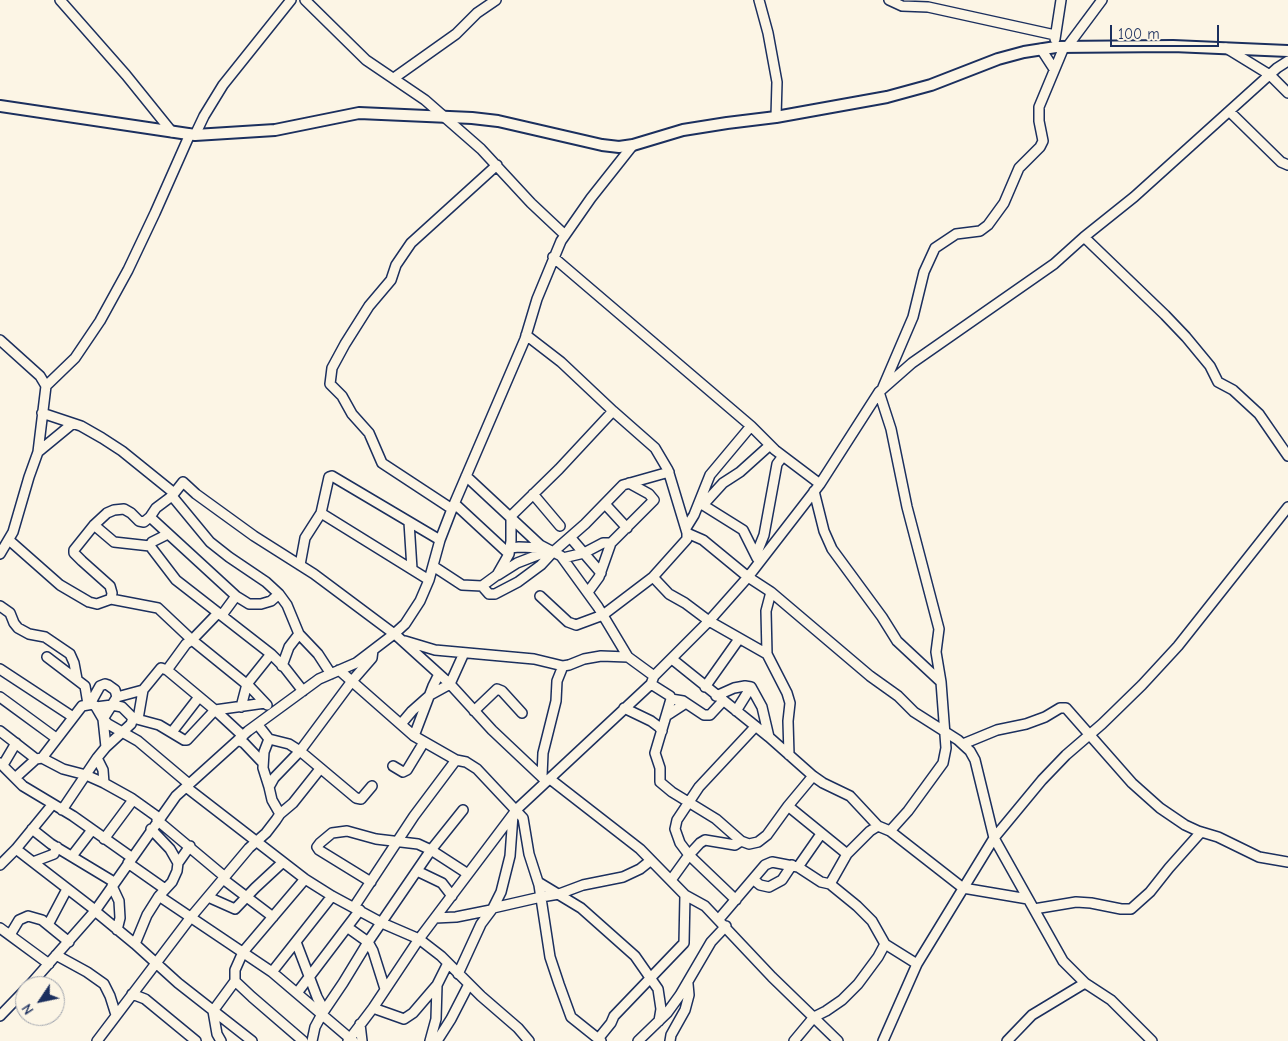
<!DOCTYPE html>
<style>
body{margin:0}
#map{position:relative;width:1288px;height:1041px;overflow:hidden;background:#fcf5e5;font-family:"Comic Neue",sans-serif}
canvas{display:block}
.north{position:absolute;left:15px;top:976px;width:50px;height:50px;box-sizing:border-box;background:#fcf5e5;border:1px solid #a2a6af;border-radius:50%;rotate:236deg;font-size:14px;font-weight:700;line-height:20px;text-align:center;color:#1b2f5e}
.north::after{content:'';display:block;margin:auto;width:18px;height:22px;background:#1b2f5e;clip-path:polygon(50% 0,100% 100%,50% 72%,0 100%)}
.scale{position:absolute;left:1110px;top:25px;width:109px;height:22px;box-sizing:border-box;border:2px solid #1b2f5e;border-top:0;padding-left:6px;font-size:15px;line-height:18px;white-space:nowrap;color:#1b2f5e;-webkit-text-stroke:4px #fcf5e5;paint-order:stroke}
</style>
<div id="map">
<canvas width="1288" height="1041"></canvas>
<div class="north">N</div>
<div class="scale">100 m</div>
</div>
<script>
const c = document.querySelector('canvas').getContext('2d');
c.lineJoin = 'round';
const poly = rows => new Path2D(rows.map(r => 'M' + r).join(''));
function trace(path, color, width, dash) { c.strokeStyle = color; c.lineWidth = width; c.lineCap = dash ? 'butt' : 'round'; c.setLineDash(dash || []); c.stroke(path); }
const minor = poly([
 [60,0,126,75,172,132],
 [305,0,366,60,425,100,481,149,531,203,565,235],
 [759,0,768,33,777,82,776,117],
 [889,0,902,6,928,7,1055,35],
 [1055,39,1061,0],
 [1067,47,1102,0],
 [1226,48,1270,75,1288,93],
 [1041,49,1054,69],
 [394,78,456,34,477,13,496,0],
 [1230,112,1281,162,1288,165],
 [195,135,204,116,223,85,291,0],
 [1084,237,1165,315,1186,337,1210,366,1218,382,1233,390,1259,414,1288,456],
 [553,257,751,426,775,450,820,484],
 [526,335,561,362,613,411],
 [0,340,40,376,46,386,38,452,29,477,13,532,0,554],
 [46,386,75,358,100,321,128,270,155,213,190,134],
 [883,387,913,317,924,272,935,248,956,234,980,231,988,225,1004,203,1019,168,1040,147,1043,141,1039,121,1039,107,1064,47],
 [879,392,891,429,907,507,939,629,936,652,941,682,946,748,943,763,908,811,890,831],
 [42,413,81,426,102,438,122,451,174,493],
 [38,452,72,424],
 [466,476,540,545,561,556,598,607,628,657,654,676],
 [814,491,824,531,832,549,882,617,897,641,941,682],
 [533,494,560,526],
 [172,496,183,482,196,494,254,536,314,574,397,636,450,684,492,730,546,781],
 [455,504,509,554],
 [605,504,627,528],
 [699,505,703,505,743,530,757,558],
 [703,505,723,483,740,472,770,445],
 [452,509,382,463,369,433,352,414,342,396,330,384,332,368,345,344,369,306,391,280,396,265,411,243,497,165],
 [321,513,429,580],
 [409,522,412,569],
 [94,525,114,542,150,546],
 [686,528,694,515,710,475,751,426],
 [687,533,703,540,748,577,771,592,766,611,767,654,787,693,790,703,788,721,789,755],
 [168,534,152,542,150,546,176,580,271,654,285,668,303,691],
 [570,537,601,573],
 [9,540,60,585,89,602,97,604,111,599,158,608,192,640,218,613],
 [510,548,519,547,544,548],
 [756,555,764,535,777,464,783,456],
 [563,558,584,553,603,543,611,543],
 [300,565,305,538,321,513,329,477,332,476,440,540],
 [433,566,462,585,482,586,497,575,509,554,511,541,511,516,559,469,613,411,655,448,668,470,687,533,687,539,653,577,669,594,685,603,709,621,767,654],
 [498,575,517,563,548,551],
 [482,586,489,594,495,594,518,582,541,565,553,552,585,524,623,485,669,472],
 [588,592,599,577,611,543,654,500,649,494,629,483],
 [771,592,870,676,898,696,914,712,958,740,970,751,975,760,994,838,1063,961,1085,983,1111,1000,1152,1041],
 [279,594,271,601,261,604,249,604,236,596,150,517,156,508,172,496,210,542,229,557,266,582,279,594,287,605,299,634,318,654,331,674],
 [540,596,568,622,576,625,603,615,653,577],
 [111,599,112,593,110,586,82,561,74,553,74,550,94,525,107,513,114,510,124,509,131,513,139,521,144,522,150,517],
 [0,606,10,613,14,623,18,628,29,634,45,637,70,654,74,663,77,679],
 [222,615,236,596],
 [405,641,435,650,534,659,563,666,569,665,584,659,601,656,628,657],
 [47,657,85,686,88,704],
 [672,659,769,737,813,776,823,783,850,796,878,826,890,831,963,888,1028,899],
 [282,666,289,647,299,634],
 [0,669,73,717],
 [167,670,186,644,192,640,250,687,267,705],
 [339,670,414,736,456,760,466,762,477,769,523,818,529,854,539,885,550,957,559,984,571,1017,601,1041],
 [651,684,670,696,671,699,655,753,660,768,660,782,672,792,716,819,741,841,735,845,705,840,700,843,689,855,671,880],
 [705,687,739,639],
 [716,696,734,688,745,686,751,687,762,707,769,737],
 [0,697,56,738],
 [117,697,143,690],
 [671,699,683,701,704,715,710,715,723,701],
 [90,704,100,686,105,684,108,685,115,690,117,697,103,719,106,747],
 [241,707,247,684,271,654],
 [624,708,651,721,659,727,662,731],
 [474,711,497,689,502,691,522,713],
 [736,711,751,687],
 [666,716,686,703],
 [133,718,159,725,184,740,187,740,215,710,243,736],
 [138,719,143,690,161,668,167,670,215,710,265,703],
 [401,724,412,711,430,695,450,684,464,653],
 [258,725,269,739,289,744,300,751,356,798,361,799,372,786],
 [0,731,36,759],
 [172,732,199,697],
 [414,736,433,686,439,674],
 [238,740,244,743,263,763],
 [963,744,997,730,1026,724,1045,717,1060,708,1066,708,1132,783,1160,808,1185,825,1198,831,1218,837,1259,857,1288,862],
 [42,758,82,706,93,704,96,707,103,719,108,724,138,741,189,784],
 [97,758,103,770,104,783],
 [0,763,23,786,73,816,131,857],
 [3,765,16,743],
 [393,766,403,772,407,770,424,742],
 [542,776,543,753,556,701,557,681,563,666],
 [813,776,788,806,847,854],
 [15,778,36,759,42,758,63,769,86,775,104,783,131,798,159,818],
 [550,779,640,849,685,895,705,906,772,977,838,1041],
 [186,787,305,879,332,896,382,923,419,939,441,956,448,963,437,985,436,1019,430,1041],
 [269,787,263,768,264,752,269,739],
 [62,810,97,758,106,747,131,724,133,718,122,707,112,705,96,707],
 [280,814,293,803,320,769],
 [157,820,225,877],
 [32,829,51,844,114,882],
 [104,839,133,800],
 [741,841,749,844,758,842,767,835,788,806],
 [16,849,95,910],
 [72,856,92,830],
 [33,862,54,854,57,847],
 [128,863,165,889],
 [178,863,190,846],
 [0,865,16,849,52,805],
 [798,867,821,834],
 [417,871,442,883,452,896],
 [223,879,273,917],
 [754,880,760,885,769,887,782,880,792,865],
 [371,882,319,850,317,847,320,843,332,833,347,831,376,839,418,844,431,850,468,874],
 [538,882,581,908,635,956,658,989,661,1009,659,1021],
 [830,884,857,906,872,921,885,944,917,964],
 [112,886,119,901,120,918,117,930],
 [159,896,272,972,353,1041],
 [208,897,235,909,255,888,283,862],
 [736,900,689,855,680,843,675,829,677,820,699,787,755,727],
 [354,907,414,816,456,760],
 [493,908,541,897,559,894,583,885,623,877,640,869,650,861],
 [1034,909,1076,902,1091,903,1121,909,1131,909,1150,892,1169,868,1201,832],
 [95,911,135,944,178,983,252,1041],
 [435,918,456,917,491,910],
 [719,919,765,865,772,862,798,867,821,882,830,884,847,854,870,831,878,826],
 [48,925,67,889],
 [347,927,368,942,373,951,385,989],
 [0,928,49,964],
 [10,935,19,920,28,916,42,920,69,942],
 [296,942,317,997,324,1010],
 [135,944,147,915,159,896,172,882,177,871,178,863,170,849,151,829],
 [56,955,87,972,104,984,110,996,116,1015],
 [448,963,481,996,518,1028,529,1041],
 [272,972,332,896],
 [458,974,481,924,493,908,501,892,510,856,513,815],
 [235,981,252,997,303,1041],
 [29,986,95,911,176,796,248,731,319,679,356,663,394,634,405,624,420,601,429,580,440,540,452,509,525,339,537,299,561,241,591,198,633,145],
 [297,993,360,910],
 [132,994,145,999,196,1041],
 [373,1008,404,1019,413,1013,437,985],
 [0,1016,25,990],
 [360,1024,362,1041],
 [598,1039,611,1023,614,1016,684,943,685,895],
 [97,1041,191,917,249,848,266,833,276,820,280,814,272,800,269,787,274,778,300,751,352,681,372,658,373,650],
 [221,1041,217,1034,213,1011,235,981,235,970,243,952,305,879],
 [312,1041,315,1027,322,1014,343,983,368,942,431,850,463,810],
 [348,1041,373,1008,419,939,517,809,651,684,654,676,709,621,748,577,820,484,879,392,912,363,1054,264,1084,237,1134,197,1277,68,1288,61],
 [437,1041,451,1019,469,984],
 [638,1041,667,1013,680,995,711,942,726,926],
 [670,1041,671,1035,685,1010,689,995,688,984],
 [794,1041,814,1017,826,1011,842,1000,858,984,878,957,885,944],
 [883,1041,917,964,994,838,1042,780,1066,755,1102,724,1142,685,1178,646,1288,507],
 [1007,1041,1032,1015,1085,983]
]);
const tertiary = poly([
 [0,106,195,135,275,130,359,113,472,118,498,121,602,145,619,147,633,145,683,130,727,123,776,117,887,97,931,85,998,59,1024,52,1056,47,1173,46,1288,51]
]);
trace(minor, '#1b2f5e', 12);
trace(tertiary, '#1b2f5e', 14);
trace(minor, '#fcf5e5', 9);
trace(tertiary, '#fcf5e5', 10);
</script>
